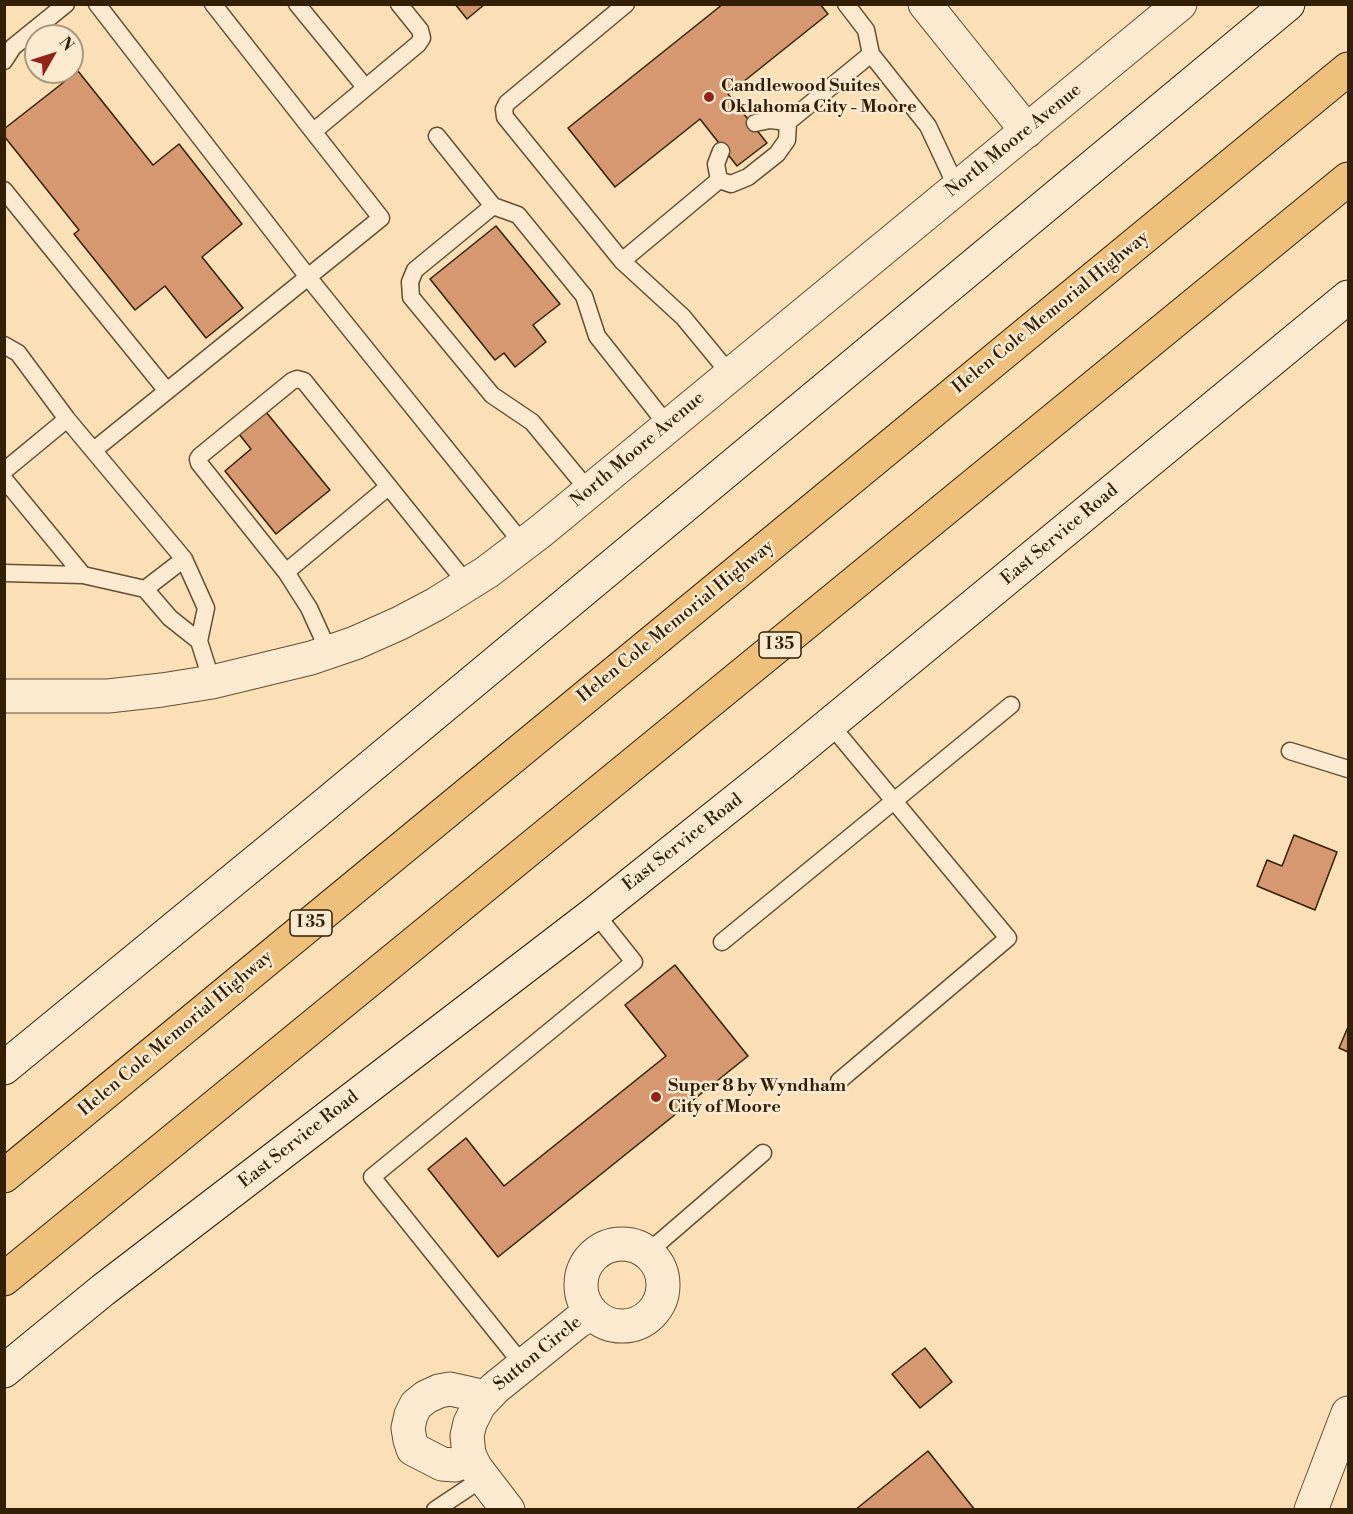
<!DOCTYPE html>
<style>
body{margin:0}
#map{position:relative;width:1353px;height:1514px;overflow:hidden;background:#fbdfb7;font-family:"Libre Bodoni",serif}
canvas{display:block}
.frame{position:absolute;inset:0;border:6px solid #321f04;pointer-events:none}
.north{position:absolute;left:24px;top:24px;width:60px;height:60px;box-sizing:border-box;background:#fcead0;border:2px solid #ab997e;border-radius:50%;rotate:51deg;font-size:16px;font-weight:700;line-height:24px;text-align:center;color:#321f04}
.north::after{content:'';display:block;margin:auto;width:21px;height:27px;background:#8f2418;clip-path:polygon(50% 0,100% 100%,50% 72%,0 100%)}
</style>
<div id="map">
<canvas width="1353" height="1514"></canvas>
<div class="frame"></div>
<div class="north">N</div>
</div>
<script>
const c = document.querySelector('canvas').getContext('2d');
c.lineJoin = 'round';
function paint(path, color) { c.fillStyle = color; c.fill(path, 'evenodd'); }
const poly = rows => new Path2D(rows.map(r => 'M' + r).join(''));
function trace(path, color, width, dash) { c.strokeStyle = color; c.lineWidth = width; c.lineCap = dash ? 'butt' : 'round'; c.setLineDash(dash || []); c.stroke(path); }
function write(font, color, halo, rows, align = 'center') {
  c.font = font + ' "Libre Bodoni",serif'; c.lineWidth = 5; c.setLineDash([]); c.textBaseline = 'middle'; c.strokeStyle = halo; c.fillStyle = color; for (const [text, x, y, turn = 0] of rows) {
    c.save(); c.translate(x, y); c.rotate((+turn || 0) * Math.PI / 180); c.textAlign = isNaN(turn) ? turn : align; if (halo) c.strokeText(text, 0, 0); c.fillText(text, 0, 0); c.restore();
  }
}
const building = poly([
 [455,4,485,4,467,19,455,4],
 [723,4,820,4,828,14,728,94,767,143,737,166,700,119,615,187,568,128,723,4],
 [78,71,153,165,179,144,242,224,202,257,243,308,206,338,165,286,135,310,74,234,79,230,4,136,4,129,78,71],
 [496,226,560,304,533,325,546,342,515,367,504,353,495,360,430,279,496,226],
 [266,412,330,490,276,534,225,471,251,449,239,434,266,412],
 [1294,835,1337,852,1315,910,1257,886,1267,860,1282,866,1294,835],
 [675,965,748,1056,498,1257,428,1169,466,1138,504,1186,666,1056,625,1005,675,965],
 [1348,1027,1348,1052,1339,1048,1348,1027],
 [925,1348,952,1382,920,1408,892,1374,925,1348],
 [928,1451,975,1510,855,1510,928,1451]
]);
const service = poly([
 [97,4,308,277,523,544],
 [297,4,365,87],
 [626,4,507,103,504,109,505,117,622,261,683,317,730,374],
 [846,4,866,30,871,54,928,126,957,188],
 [4,61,13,47,66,4],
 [755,123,770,120,788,122],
 [314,131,418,44,422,38,420,30,399,4],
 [437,136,493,206,518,215,584,296,597,336,668,426],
 [719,180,716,164,721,151],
 [4,190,167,391,381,218,213,4],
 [493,206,415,270,410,282,411,297,492,395,532,422,589,491],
 [622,261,719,180,731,184,748,177,777,154,787,140,788,122,871,54],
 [4,345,18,353,67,419,184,559,206,608,199,641,170,618,145,589,83,575],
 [94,450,167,391],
 [4,471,67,419],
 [4,479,83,575,4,573],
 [388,487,286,572,199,463,198,459,200,456,292,381,297,379,304,381,467,584],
 [286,572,309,608,329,652],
 [145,589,184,559],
 [199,641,212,682],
 [830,724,1008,938,839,1081],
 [1290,751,1348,769],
 [722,942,1011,705],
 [647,1253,763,1153],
 [523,1365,372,1177,634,962,595,913],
 [435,1510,483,1478]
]);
const minor = poly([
 [925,4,1027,131],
 '581 1285a41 41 0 1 1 82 0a41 41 0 1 1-82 0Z',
 [471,1459,455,1465,442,1464,413,1449,410,1440,408,1428,411,1415,416,1405,426,1397,439,1391,450,1389,486,1397],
 [508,1510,475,1467,469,1454,467,1436,470,1423,479,1405,495,1388,577,1322,591,1313]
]);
const tertiary = poly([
 [4,696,108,696,162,690,212,682,311,658,355,643,400,623,436,604,487,572,541,531,1180,4],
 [1311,1510,1348,1413]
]);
const secondary = poly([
 [4,1068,309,818,1288,4],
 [4,1371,103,1290,595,913,778,767,1348,297]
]);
const motorway = poly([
 [4,1176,1348,69],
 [4,1279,1348,179]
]);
const markers = [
 [709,97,6,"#8f2418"],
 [656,1097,6,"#8f2418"]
];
const shields = [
 [780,645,42],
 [311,923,42]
];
const shieldNames = [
 ["I 35",780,645],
 ["I 35",311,923]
];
const poiNames = [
 ["Candlewood Suites",721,87],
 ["Oklahoma City - Moore",721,108],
 ["Super 8 by Wyndham",668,1087],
 ["City of Moore",668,1108]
];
const streetNames = [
 ["North Moore Avenue",1014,141,-39],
 ["Helen Cole Memorial Highway",1051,313,-39],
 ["North Moore Avenue",638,450,-40],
 ["East Service Road",1060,535,-40],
 ["Helen Cole Memorial Highway",676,622,-39],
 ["East Service Road",683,843,-38],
 ["Helen Cole Memorial Highway",176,1034,-40],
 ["East Service Road",299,1140,-38],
 ["Sutton Circle",538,1354,-39]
];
paint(building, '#d59871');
trace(building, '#321f04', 1.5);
trace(service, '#644f31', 19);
trace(minor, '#644f31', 35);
trace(tertiary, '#644f31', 35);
trace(secondary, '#321f04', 35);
trace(motorway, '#321f04', 35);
trace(service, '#fcead0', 16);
trace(minor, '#fcead0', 33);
trace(tertiary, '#fcead0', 33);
trace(secondary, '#fcead0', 33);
trace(motorway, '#eec07c', 33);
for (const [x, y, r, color] of markers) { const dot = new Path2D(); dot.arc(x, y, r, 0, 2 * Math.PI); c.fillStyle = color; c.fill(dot); trace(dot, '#fcead0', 2); }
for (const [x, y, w] of shields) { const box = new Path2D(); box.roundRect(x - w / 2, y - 13, w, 26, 4.5); c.fillStyle = '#fcead0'; c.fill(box); trace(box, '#321f04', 1.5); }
write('bold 16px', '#321f04', null, shieldNames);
write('bold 18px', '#321f04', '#fcead0', poiNames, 'left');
write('18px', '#321f04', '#fcead0', streetNames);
</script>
